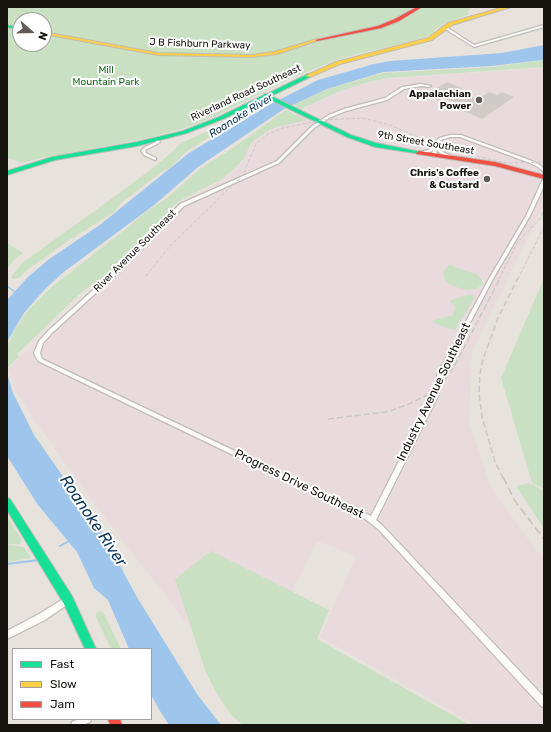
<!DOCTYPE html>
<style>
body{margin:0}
#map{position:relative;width:551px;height:732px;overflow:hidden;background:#e8e2dc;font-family:Rubik,sans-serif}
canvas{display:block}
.frame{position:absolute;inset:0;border:8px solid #16130f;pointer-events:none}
.legend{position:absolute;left:12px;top:648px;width:140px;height:72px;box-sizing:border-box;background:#fff;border:1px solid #a2a19f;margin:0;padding:5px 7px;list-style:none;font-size:12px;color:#16130f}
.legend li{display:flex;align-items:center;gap:8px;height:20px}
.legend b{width:20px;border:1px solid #a2a19f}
.north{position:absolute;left:12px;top:12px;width:40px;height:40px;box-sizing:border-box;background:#fff;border:1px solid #a2a19f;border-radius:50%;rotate:110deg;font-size:11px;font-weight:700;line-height:16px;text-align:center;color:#16130f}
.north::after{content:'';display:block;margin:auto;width:14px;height:18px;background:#605b57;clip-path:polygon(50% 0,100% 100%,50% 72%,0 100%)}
</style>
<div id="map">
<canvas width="551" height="732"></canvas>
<div class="frame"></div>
<ul class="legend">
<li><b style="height:5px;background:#16e098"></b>Fast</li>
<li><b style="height:5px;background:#ffcf43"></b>Slow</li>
<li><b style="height:5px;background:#f24e42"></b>Jam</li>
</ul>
<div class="north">N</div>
</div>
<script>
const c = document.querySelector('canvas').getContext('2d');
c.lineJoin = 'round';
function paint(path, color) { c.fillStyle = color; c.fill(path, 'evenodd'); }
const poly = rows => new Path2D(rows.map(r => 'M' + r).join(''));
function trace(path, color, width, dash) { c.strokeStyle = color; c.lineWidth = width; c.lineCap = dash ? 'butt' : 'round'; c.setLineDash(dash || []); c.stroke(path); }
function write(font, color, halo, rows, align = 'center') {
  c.font = font + ' Rubik,sans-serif'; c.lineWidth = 4; c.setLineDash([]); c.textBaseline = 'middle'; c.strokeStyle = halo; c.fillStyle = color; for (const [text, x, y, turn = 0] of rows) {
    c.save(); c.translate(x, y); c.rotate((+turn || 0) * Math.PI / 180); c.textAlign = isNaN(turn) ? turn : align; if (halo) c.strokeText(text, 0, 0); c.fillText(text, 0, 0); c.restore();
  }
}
const industrial = poly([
 [544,68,544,205,472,351,469,421,491,488,536,550,544,557,544,725,476,725,320,637,356,556,317,541,280,615,194,632,108,522,42,431,16,392,9,368,137,247,180,203,225,179,244,160,253,142,308,107,339,92,362,84,389,79]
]);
const green = poly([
 [7,7,471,7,467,13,470,14,442,24,430,35,421,39,346,57,319,67,289,79,213,117,188,127,144,139,41,158,22,163,7,158],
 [20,20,44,20,44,44,20,44],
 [544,60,544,67,388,78,361,84,338,92,301,109,293,105,328,89,383,73,492,67],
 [286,110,307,120,280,126,269,130,252,142,243,160,224,178,178,202,107,274,82,292,17,354,19,357,8,367,7,349,12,335,25,314,48,290,132,224,143,214,167,198,200,169,234,147],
 [232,120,234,122,187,151,170,168,161,172,119,205,114,212,65,243,27,270,19,278,12,279,11,277,22,263,132,184,164,159,181,143],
 [7,243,23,253,14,260,7,269],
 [450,265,476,274,482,279,483,285,475,289,467,290,459,288,448,284,444,279,443,273,447,267],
 [544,278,544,489,532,483,501,378],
 [469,294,473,295,475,297,455,330,443,327,431,321,454,315,452,314,456,307,450,302,451,300],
 [530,483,544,491,544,529,516,486],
 [7,516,22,540,20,544,7,544],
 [8,545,24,547,31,558,7,562],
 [211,551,329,610,317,639,470,725,243,725,231,715,218,696,206,673,175,579],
 [100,611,103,612,121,649,111,649,96,617,96,613]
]);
const water = poly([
 [544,45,544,59,542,60,492,66,383,72,327,89,284,109,198,167,153,206,65,271,46,288,24,313,7,342,7,300,28,277,48,260,101,224,189,153,269,105,318,80,374,64,390,61,502,53],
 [7,373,13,393,34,435,100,529,138,599,197,694,221,725,169,725,160,711,151,695,151,649,129,649,108,600,94,588,77,552,38,505,7,456]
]);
const streamFar1 = poly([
 [7,286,15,292]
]);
const stream = poly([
 [60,546,69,541],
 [7,564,39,560]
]);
const building = poly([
 [447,82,462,88,457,91,478,99,489,92,497,95,502,92,514,97,482,119,461,110,466,107,444,98,439,101,425,95]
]);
const street = poly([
 [544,25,544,27,474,47,442,27,445,26,474,45,544,25],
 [421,84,431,86,429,87,421,86,404,89,387,100,346,111,331,117,314,128,279,163,184,206,120,271,52,333,43,343,40,353,42,359,371,516,431,398,438,373,490,277,526,216,542,181,544,180,544,186,530,216,494,277,444,373,437,398,376,520,382,525,544,697,544,707,541,706,378,529,364,518,38,361,34,353,39,341,48,331,116,269,180,204,277,161,312,126,329,115,344,109,385,98,402,87,421,84],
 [450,135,461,135,532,161,540,165,544,169,544,172,538,167,530,163,460,137,450,137,441,140,438,144,438,146,443,152,453,157,453,159,451,159,441,154,437,150,436,156,434,157,432,156,433,150,430,152,419,154,417,153,428,150,434,146,434,144,439,138,450,135],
 [156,139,158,139,160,142,159,143,147,149,145,151,146,153,156,158,156,160,155,160,144,155,141,151,145,147,156,142,156,139],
 [68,596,71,598,72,600,71,602,45,620,7,639,7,631,39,614,68,596],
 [79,719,91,719,90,722,83,725,71,725,72,722,79,719]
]);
const fast = poly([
 [7,25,20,28,20,30,7,27,7,25],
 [308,74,310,75,310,77,271,96,351,135,376,143,421,152,421,154,375,147,347,137,267,98,223,119,187,133,137,146,55,160,7,175,7,171,52,157,137,142,183,131,219,117,264,95,264,94,267,94,308,74],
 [7,498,10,499,72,596,96,649,85,649,64,604,7,510,7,498]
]);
const slow = poly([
 [504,7,511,7,452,25,432,40,340,64,310,77,305,76,336,62,428,38,448,23,504,7],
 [44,32,158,53,252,55,274,52,317,39,319,40,277,54,252,57,158,55,44,34,44,32]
]);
const jam = poly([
 [417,7,422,7,399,21,381,28,317,41,315,40,378,26,395,19,417,7],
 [419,151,495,162,544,175,544,179,495,166,417,154,416,153,419,151],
 [108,719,120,719,122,725,110,725,108,719]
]);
const railFar2 = poly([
 [146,276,170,246,243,175,256,144,268,134,283,128,323,120,362,118,387,124,449,150,507,163,544,162],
 [499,279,518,242,539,220,544,211],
 [518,279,544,227]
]);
const railFar1 = poly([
 [328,419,386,412,407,405,427,395,443,383,455,365,500,278],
 [503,478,495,462,482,417,479,393,480,374,483,359,498,318,518,278]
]);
const rail = poly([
 [503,477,515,501,544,539]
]);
const markers = [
 [479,100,4,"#605b57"],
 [487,179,4,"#605b57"]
];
const farStreetnames = [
 ["J B Fishburn Parkway",200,44,2],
 ["Riverland Road Southeast",246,93,-25],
 ["9th Street Southeast",426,143,10],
 ["River Avenue Southeast",135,251,-45]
];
const farParknames = [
 ["Mill",106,70],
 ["Mountain Park",106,82]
];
const farPoinames = [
 ["Appalachian",471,94],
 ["Power",471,106],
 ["Chris's Coffee",479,173],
 ["& Custard",479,185]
];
const farWaternames = [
 ["Roanoke River",241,116,-32]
];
const streetNames = [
 ["Industry Avenue Southeast",434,392,-64],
 ["Progress Drive Southeast",299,484,26]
];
const nearWaternames = [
 ["Roanoke River",93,521,56]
];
paint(industrial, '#e9dade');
paint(green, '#cae0c3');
paint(water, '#9ec5ec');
trace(streamFar1, '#9ec5ec', 1.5);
trace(stream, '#9ec5ec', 2);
paint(building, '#d1cbc8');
trace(street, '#c0bcb7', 2.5);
trace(fast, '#c0bcb7', 2);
trace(slow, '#c0bcb7', 2);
trace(jam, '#c0bcb7', 2);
paint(street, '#fcfbfa');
paint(fast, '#16e098');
paint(slow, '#ffcf43');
paint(jam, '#f24e42');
trace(railFar2, '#c9c8c6', 1, [3.5, 2]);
trace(railFar1, '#c9c8c6', 1.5, [6, 3]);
trace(rail, '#c9c8c6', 2, [8, 4]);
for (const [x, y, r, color] of markers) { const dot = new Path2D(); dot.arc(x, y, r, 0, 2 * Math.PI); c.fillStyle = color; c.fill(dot); trace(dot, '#fff', 1.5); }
write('10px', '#16130f', '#fff', farStreetnames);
write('10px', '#17691d', '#fff', farParknames);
write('bold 10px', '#16130f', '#fff', farPoinames, 'right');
write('italic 11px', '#0c375d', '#fff', farWaternames);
write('12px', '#16130f', '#fff', streetNames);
write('italic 16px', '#0c375d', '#fff', nearWaternames);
</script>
